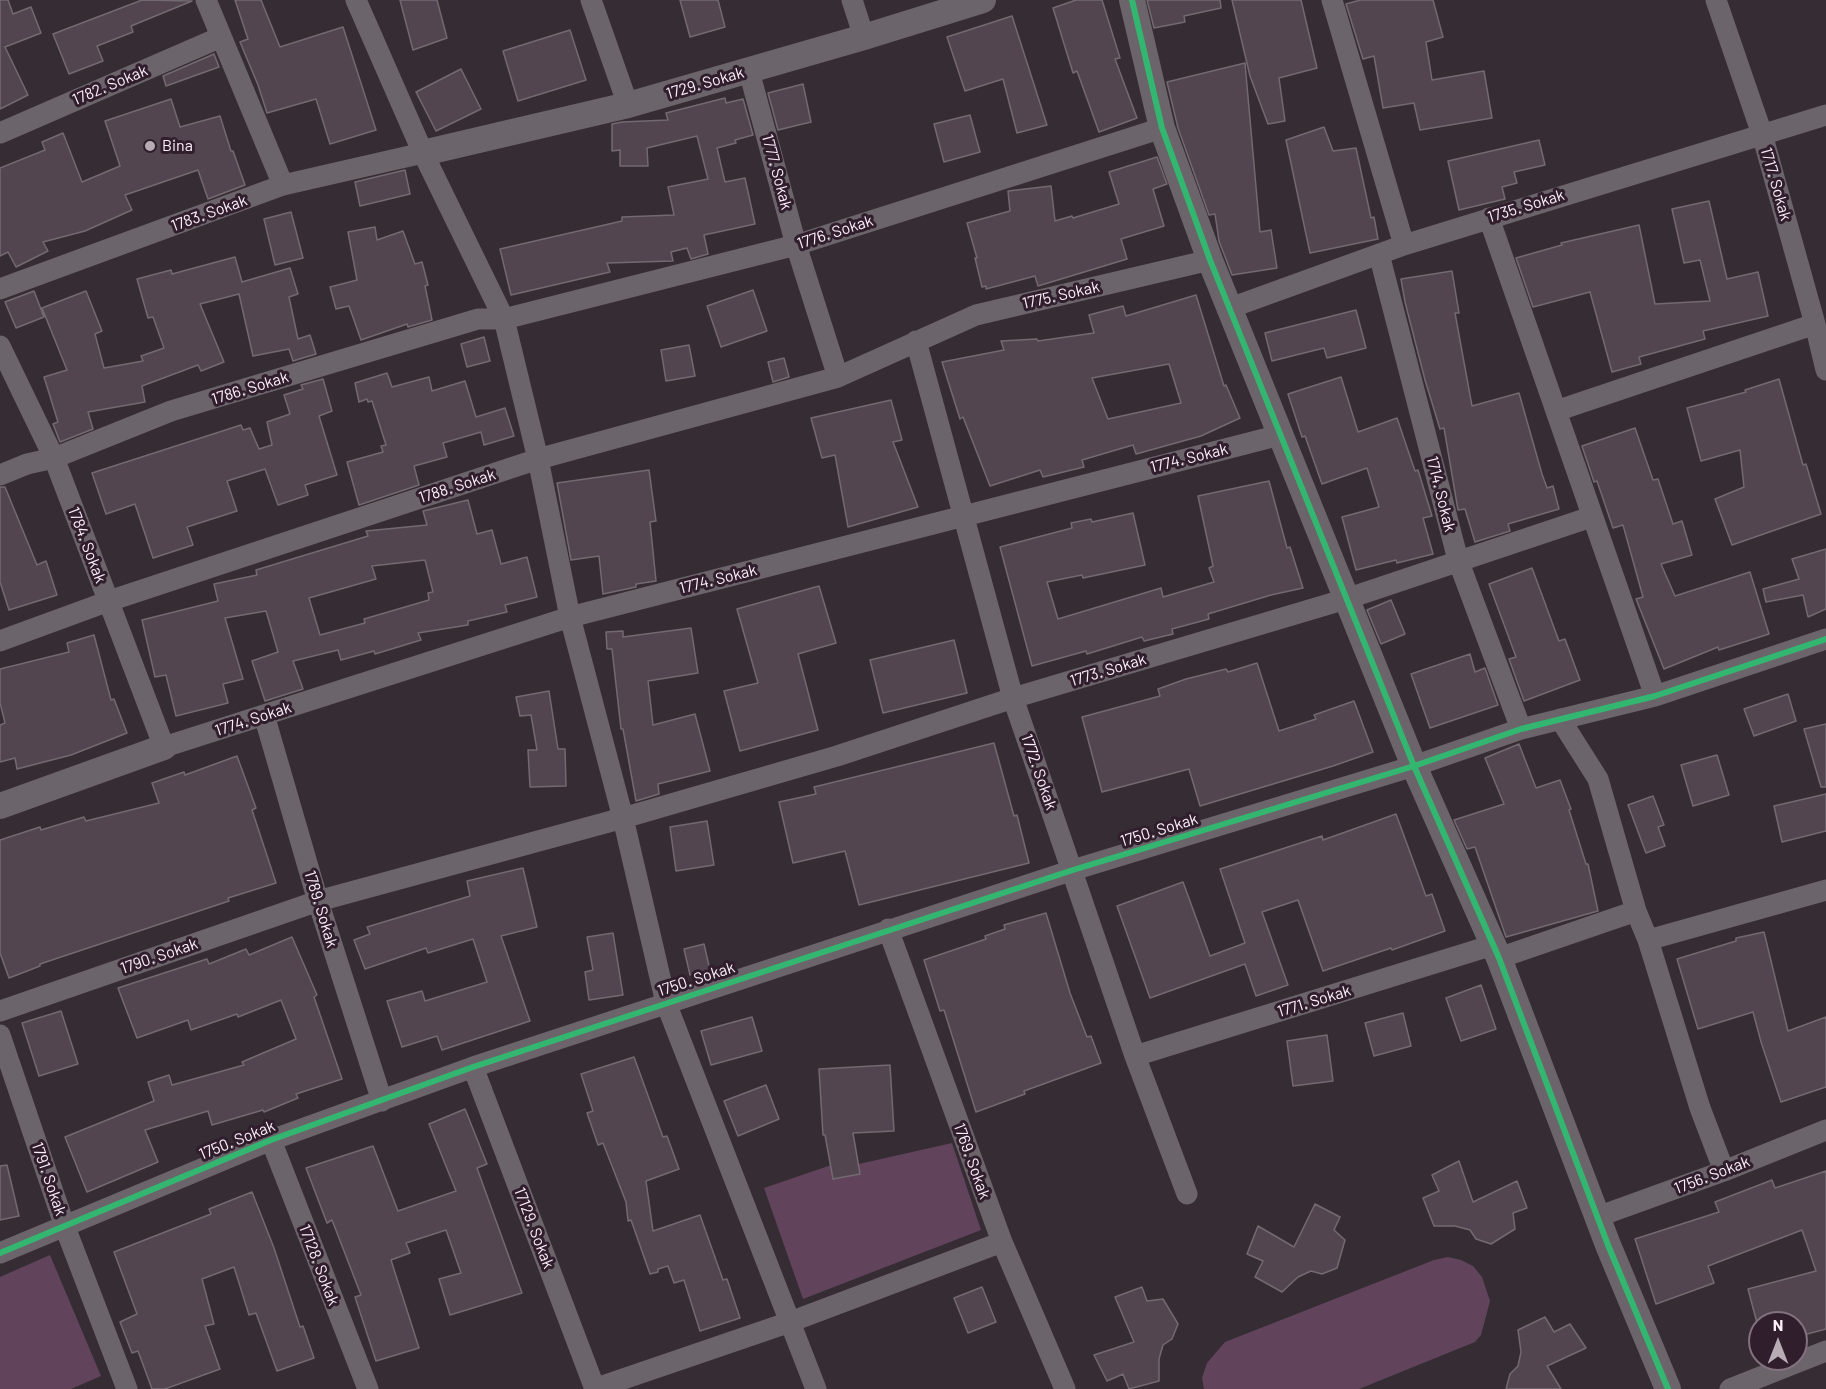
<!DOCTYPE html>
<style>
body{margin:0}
#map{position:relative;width:1826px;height:1389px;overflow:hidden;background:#362c34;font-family:Barlow,sans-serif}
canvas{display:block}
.north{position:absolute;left:1748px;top:1311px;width:60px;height:60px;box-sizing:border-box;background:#301e2d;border:2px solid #82727f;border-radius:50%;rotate:0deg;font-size:16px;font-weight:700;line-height:24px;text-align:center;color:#fcf0f9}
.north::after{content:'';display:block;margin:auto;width:21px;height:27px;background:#b7abb4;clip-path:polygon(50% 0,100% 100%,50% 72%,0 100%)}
</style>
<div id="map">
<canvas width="1826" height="1389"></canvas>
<div class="north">N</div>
</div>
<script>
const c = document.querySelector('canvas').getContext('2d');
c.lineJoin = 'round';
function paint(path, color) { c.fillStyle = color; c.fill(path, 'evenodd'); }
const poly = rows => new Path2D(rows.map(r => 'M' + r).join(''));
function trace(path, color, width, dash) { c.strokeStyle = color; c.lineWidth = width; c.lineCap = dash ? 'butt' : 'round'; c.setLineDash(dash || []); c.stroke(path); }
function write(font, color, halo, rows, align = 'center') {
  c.font = font + ' Barlow,sans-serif'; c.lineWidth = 6; c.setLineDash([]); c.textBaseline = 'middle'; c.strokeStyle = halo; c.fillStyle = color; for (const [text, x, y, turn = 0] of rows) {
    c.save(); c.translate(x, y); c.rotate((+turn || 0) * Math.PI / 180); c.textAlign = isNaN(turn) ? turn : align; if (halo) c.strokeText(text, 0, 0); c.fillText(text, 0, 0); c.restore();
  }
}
const green = poly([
 [952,1143,981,1230,803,1299,764,1188,843,1161,850,1166],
 [50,1255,101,1376,71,1389,0,1389,0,1277],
 [1448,1257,1461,1260,1473,1266,1482,1277,1490,1301,1481,1335,1475,1342,1359,1389,1204,1389,1202,1378,1207,1363,1225,1342,1434,1260]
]);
const building = poly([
 [0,0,8,0,13,14,31,7,41,33,5,47,28,95,0,109,0,0],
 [142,0,192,1,131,26,133,32,97,46,103,61,69,74,53,34,142,0],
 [235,0,261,0,280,47,343,27,376,130,330,144,316,99,267,113,258,85,240,42,248,39,235,0],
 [400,0,437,0,447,38,413,50,400,0],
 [680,0,718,0,725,27,690,37,680,0],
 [1076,0,1102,0,1120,58,1115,59,1137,118,1099,132,1077,71,1073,73,1053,8,1076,0],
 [1147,0,1220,0,1221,8,1184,16,1185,22,1154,28,1147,0],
 [1232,0,1301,0,1317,68,1279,78,1285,121,1268,124,1250,76,1232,0],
 [1360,0,1433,0,1443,37,1426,42,1432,80,1484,71,1492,118,1420,130,1414,103,1383,108,1374,56,1363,59,1346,4,1360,0],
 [1012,16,1047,125,1017,133,1003,79,965,91,947,37,1012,16],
 [570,30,586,80,518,101,503,51,570,30],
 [214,54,219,67,166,86,163,76,214,54],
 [1245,63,1260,232,1271,230,1277,268,1232,275,1219,241,1215,214,1209,215,1178,128,1167,82,1245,63],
 [461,69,481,109,436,131,416,92,461,69],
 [803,84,811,122,778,130,768,93,803,84],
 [725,98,726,103,743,99,753,135,735,140,736,143,717,148,725,182,745,178,755,224,704,235,708,254,691,259,687,248,671,252,673,261,607,263,610,272,511,295,500,249,622,221,622,217,674,215,668,187,708,179,697,136,647,148,648,166,620,166,620,150,612,151,612,124,622,122,668,120,666,113,725,98],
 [171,99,180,127,220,116,231,151,233,151,245,185,208,199,198,170,125,195,132,210,85,231,43,242,48,251,16,267,8,252,0,256,0,168,45,150,42,142,63,133,82,182,120,166,105,121,171,99],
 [970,115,980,152,944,162,934,124,970,115],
 [1324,127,1333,151,1356,148,1371,218,1374,217,1378,239,1310,253,1286,140,1324,127],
 [1539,140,1545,165,1514,172,1517,183,1502,187,1505,199,1459,210,1448,161,1539,140],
 [1157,157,1167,184,1153,189,1164,226,1121,239,1127,259,1038,286,1035,276,986,289,986,286,982,287,975,258,977,258,967,223,1010,211,1008,191,1051,186,1055,221,1072,216,1073,218,1119,204,1109,172,1157,157],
 [405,170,410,194,360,206,355,182,405,170],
 [1709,201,1727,279,1758,272,1768,316,1703,331,1705,339,1639,357,1641,364,1612,372,1590,292,1533,307,1516,258,1562,245,1561,243,1639,225,1655,304,1710,301,1700,260,1684,263,1672,209,1709,201],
 [291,212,303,258,275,265,264,219,291,212],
 [375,227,377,240,403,231,415,264,422,262,428,285,425,286,432,320,408,327,407,324,361,340,349,306,336,309,330,287,357,280,348,232,375,227],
 [235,257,242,282,290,268,298,294,289,297,298,339,310,335,316,354,293,361,289,349,253,356,239,294,200,304,224,362,201,371,198,365,142,386,145,402,88,412,93,429,60,442,53,424,58,422,44,377,67,370,42,308,86,291,102,331,95,334,104,368,143,361,141,356,164,348,153,317,148,318,137,279,171,270,172,274,235,257],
 [1452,271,1459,313,1455,313,1472,406,1519,393,1542,474,1547,488,1553,486,1559,509,1508,524,1510,531,1475,542,1465,509,1458,510,1444,428,1440,429,1425,380,1405,302,1401,279,1452,271],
 [753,290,767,331,721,347,707,306,753,290],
 [34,291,44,317,16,328,5,302,34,291],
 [1196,295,1224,386,1226,385,1240,418,1201,436,1136,454,1133,445,1082,460,1084,467,1043,477,1040,470,990,486,963,417,960,419,942,362,1004,350,1001,341,1037,339,1038,341,1094,333,1089,315,1123,306,1126,316,1196,295],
 [1169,364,1181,403,1108,419,1092,378,1169,364],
 [1356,310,1366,348,1327,358,1324,348,1272,361,1265,333,1356,310],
 [484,337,490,361,467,367,461,344,484,337],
 [689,345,695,376,666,381,661,350,689,345],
 [784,358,789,377,773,382,768,362,784,358],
 [387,373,392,387,429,377,432,391,465,381,476,417,505,408,514,436,484,445,481,432,443,443,447,457,414,466,419,485,359,505,347,462,383,452,381,446,386,445,372,401,368,402,367,399,359,402,355,383,387,373],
 [1341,377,1358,432,1397,418,1415,471,1418,470,1432,516,1423,518,1433,554,1397,563,1396,560,1356,570,1342,517,1379,507,1367,468,1322,484,1305,436,1302,437,1288,394,1341,377],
 [323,379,332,411,319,416,337,475,305,485,308,495,278,505,265,469,227,481,237,511,187,527,193,545,153,558,135,504,106,514,92,473,241,425,243,430,250,428,259,449,272,445,267,422,290,414,284,395,303,389,301,385,323,379],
 [1779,379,1803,465,1806,464,1821,514,1732,545,1715,499,1744,487,1740,450,1701,461,1687,408,1746,392,1745,390,1779,379],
 [891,400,902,440,893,442,918,507,848,527,835,455,822,458,811,418,891,400],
 [1635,428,1653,480,1658,479,1673,524,1682,521,1692,555,1661,564,1675,596,1750,572,1769,634,1719,650,1718,647,1664,669,1636,599,1643,597,1623,525,1613,528,1597,481,1594,482,1582,446,1635,428],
 [649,470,656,521,650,522,656,581,636,584,636,587,603,594,599,556,571,560,557,483,649,470],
 [1269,481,1287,548,1290,547,1303,588,1271,595,1208,614,1209,619,1172,629,1173,634,1144,641,1142,637,1087,654,1086,651,1032,666,1000,547,1072,528,1071,523,1091,519,1092,522,1133,513,1145,565,1083,578,1082,575,1047,582,1058,619,1161,588,1163,597,1214,582,1209,568,1213,566,1198,496,1269,481],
 [0,487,5,487,37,565,46,561,57,595,9,610,0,582,0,487],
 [468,500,477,534,492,530,501,564,527,557,537,597,505,605,507,612,468,621,468,625,418,633,421,640,375,654,374,651,341,660,338,650,293,661,303,689,265,701,252,661,278,652,266,611,225,618,243,679,223,684,228,703,176,716,166,675,155,677,142,620,218,601,214,584,257,575,256,570,368,536,366,531,427,525,423,511,468,500],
 [425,560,433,592,428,593,429,600,364,619,365,623,320,635,309,598,376,579,372,566,425,560],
 [1826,549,1826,609,1808,617,1803,595,1766,602,1763,589,1799,579,1792,559,1826,549],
 [1532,568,1559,641,1565,639,1580,680,1524,701,1509,659,1516,657,1489,584,1532,568],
 [819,586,836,643,798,654,818,730,740,751,724,691,758,683,737,609,819,586],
 [1391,600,1405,634,1381,644,1367,610,1391,600],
 [691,628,698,673,648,681,653,725,695,714,710,771,658,784,659,794,636,801,623,729,621,729,612,649,607,649,606,632,623,631,623,637,691,628],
 [94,635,111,700,114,699,127,733,71,755,17,769,15,758,0,762,0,725,5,723,0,703,0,669,69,652,67,643,94,635],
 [954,640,967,693,883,713,870,660,954,640],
 [1470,654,1475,672,1485,668,1498,705,1430,728,1411,674,1470,654],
 [1257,663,1279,731,1316,719,1314,715,1354,701,1373,752,1333,766,1200,806,1189,769,1102,792,1082,717,1160,696,1158,689,1186,679,1226,669,1228,672,1257,663],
 [549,691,558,749,565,749,566,786,530,787,528,750,537,750,531,715,520,716,516,697,549,691],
 [1788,694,1796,721,1754,736,1744,709,1788,694],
 [1826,724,1826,787,1821,787,1804,729,1826,724],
 [994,743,1014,816,1017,815,1029,863,859,905,845,851,793,863,779,802,816,794,814,787,994,743],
 [1519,744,1536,788,1560,780,1571,809,1569,810,1586,864,1588,864,1598,911,1506,937,1475,847,1467,849,1454,820,1504,804,1485,758,1519,744],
 [1717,755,1729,795,1693,806,1681,765,1717,755],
 [237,756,256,808,252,810,276,883,228,898,229,901,40,964,40,966,9,978,0,953,0,840,40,827,41,830,84,817,86,821,159,803,152,783,184,772,185,775,237,756],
 [1826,794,1826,831,1782,842,1774,806,1826,794],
 [1653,796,1664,825,1658,827,1665,846,1646,853,1628,805,1653,796],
 [1396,814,1426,896,1432,894,1445,931,1392,950,1391,948,1323,971,1298,900,1262,912,1288,985,1256,996,1245,964,1150,998,1117,906,1183,882,1210,956,1245,943,1220,869,1322,836,1323,840,1396,814],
 [707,821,714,865,676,871,670,827,707,821],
 [523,868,537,927,501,936,530,1021,442,1050,437,1036,402,1047,387,1001,422,991,425,1001,487,982,473,939,428,953,426,948,365,969,354,940,370,934,367,927,470,896,467,881,523,868],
 [1046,913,1070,993,1087,1037,1091,1036,1101,1063,1024,1091,1025,1094,976,1112,944,1010,940,1011,924,960,986,939,985,936,1005,929,1004,925,1046,913],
 [1764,932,1788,1031,1826,1017,1826,1087,1781,1102,1761,1042,1753,1012,1698,1029,1677,959,1736,941,1736,938,1764,932],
 [613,933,623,995,589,1000,585,972,593,970,587,937,613,933],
 [292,937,317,995,314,997,342,1079,296,1094,298,1098,264,1112,263,1110,212,1125,208,1111,145,1130,158,1162,87,1192,65,1137,154,1101,148,1082,169,1075,172,1085,244,1065,242,1062,296,1039,281,1000,238,1017,237,1014,191,1030,188,1020,137,1038,118,988,207,959,209,964,246,949,249,955,292,937],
 [704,944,710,970,690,975,684,949,704,944],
 [1481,985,1496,1029,1461,1041,1446,998,1481,985],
 [61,1011,78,1064,39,1076,22,1023,61,1011],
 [1403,1013,1411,1046,1374,1056,1365,1023,1403,1013],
 [752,1017,762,1051,711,1065,701,1031,752,1017],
 [1327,1035,1333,1081,1293,1086,1287,1041,1327,1035],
 [634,1057,663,1137,667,1136,679,1169,646,1181,653,1231,700,1215,723,1280,727,1279,740,1318,700,1331,684,1280,674,1283,668,1266,658,1269,658,1272,650,1274,631,1220,628,1221,626,1202,603,1143,598,1145,587,1113,593,1111,581,1074,634,1057],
 [890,1065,894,1131,853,1133,860,1174,833,1179,825,1135,823,1135,819,1069,890,1065],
 [766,1085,779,1119,738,1136,724,1101,766,1085],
 [465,1109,487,1164,477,1168,522,1293,450,1315,439,1279,461,1273,446,1230,406,1243,410,1253,391,1260,419,1348,376,1361,355,1297,361,1295,332,1220,327,1223,306,1168,373,1146,398,1211,456,1191,429,1124,465,1109],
 [1459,1161,1473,1202,1517,1181,1527,1208,1513,1213,1515,1229,1491,1244,1476,1239,1470,1230,1455,1226,1434,1226,1423,1198,1439,1191,1432,1175,1459,1161],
 [7,1165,19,1216,0,1220,0,1166,7,1165],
 [1826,1171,1826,1329,1796,1337,1796,1323,1757,1323,1748,1289,1816,1271,1802,1230,1708,1266,1714,1283,1656,1304,1635,1239,1719,1212,1715,1202,1772,1180,1775,1188,1826,1171],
 [252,1192,274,1248,300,1327,303,1326,314,1358,277,1371,256,1313,249,1315,234,1267,202,1279,214,1324,205,1326,220,1369,165,1389,152,1389,138,1351,132,1353,120,1322,137,1314,114,1252,211,1214,209,1209,252,1192],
 [1315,1204,1340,1217,1334,1230,1345,1240,1337,1268,1322,1274,1311,1271,1298,1277,1282,1292,1255,1277,1263,1261,1247,1254,1258,1226,1294,1247,1315,1204],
 [982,1287,996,1322,968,1333,954,1298,982,1287],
 [1142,1287,1147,1301,1163,1299,1178,1324,1172,1339,1163,1345,1159,1359,1159,1381,1129,1389,1123,1374,1107,1381,1094,1355,1134,1342,1115,1297,1142,1287],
 [1545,1317,1554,1332,1570,1324,1586,1348,1547,1366,1561,1389,1506,1389,1510,1374,1518,1366,1521,1352,1518,1330,1545,1317]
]);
const minor = poly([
 [206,0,283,185],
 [356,0,423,153,504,319,538,459,570,617,623,818,666,1003,816,1389],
 [591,0,628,105],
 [852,0,864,37],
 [1332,0,1404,245],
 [1716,0,1762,134,1815,324,1826,370],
 [749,71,796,245,838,377],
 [0,133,221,37],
 [1489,218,1655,696],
 [1379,254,1458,560,1521,729],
 [0,289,283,185,423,153],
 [1230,308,1404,245,1826,115],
 [916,341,1013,698,1135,1056,1187,1194],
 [0,346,54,458,164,747,570,617,1280,435],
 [1556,411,1815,324],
 [0,475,27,464,54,458,171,411,478,319,504,319,796,245,1162,128],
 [0,641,109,601,538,459,838,377,976,315,1210,260],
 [264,715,318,901,382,1101],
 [1560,719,1598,779,1636,911,1648,940,1700,1108,1724,1171],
 [888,929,1002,1242,1065,1389],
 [1648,940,1826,890],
 [1499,958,1636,911],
 [0,1011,318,901,623,818,837,756,1013,698,1346,599,1591,517],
 [0,1035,65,1227,127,1389],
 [1135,1056,1493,945],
 [473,1067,595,1389],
 [271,1140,368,1389],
 [1597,1217,1724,1171,1826,1130],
 [0,1253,271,1140,473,1067,1073,870,1414,766,1521,729,1655,696,1826,639],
 [594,1389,790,1322,1002,1242],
 [1730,1389,1826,1351]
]);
const tertiary = poly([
 [1132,0,1162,128,1210,260,1414,766,1499,958,1608,1245,1668,1389],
 [423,153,628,105,864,37,983,0],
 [0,806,164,747]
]);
const cycleway = poly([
 [1132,0,1162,128,1210,260,1414,766,1499,958,1608,1245,1668,1389],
 [0,1253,271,1140,473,1067,1073,870,1414,766,1521,729,1655,696,1826,639]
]);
const markers = [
 [150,146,6,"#b7abb4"]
];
const streetNames = [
 ["1729. Sokak",705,83,-16],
 ["1782. Sokak",110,85,-23],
 ["1777. Sokak",777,172,75],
 ["1717. Sokak",1776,184,74],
 ["1735. Sokak",1526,206,-17],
 ["1783. Sokak",209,213,-20],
 ["1776. Sokak",835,232,-18],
 ["1775. Sokak",1061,295,-13],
 ["1786. Sokak",250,388,-17],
 ["1774. Sokak",1189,458,-14],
 ["1788. Sokak",457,486,-18],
 ["1714. Sokak",1441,494,76],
 ["1784. Sokak",87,545,69],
 ["1774. Sokak",718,579,-14],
 ["1773. Sokak",1108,670,-17],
 ["1774. Sokak",253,719,-18],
 ["1772. Sokak",1039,772,71],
 ["1750. Sokak",1159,830,-17],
 ["1789. Sokak",321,909,73],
 ["1790. Sokak",159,956,-19],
 ["1750. Sokak",696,979,-18],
 ["1771. Sokak",1314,1001,-17],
 ["1750. Sokak",237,1140,-22],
 ["1769. Sokak",972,1161,70],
 ["1756. Sokak",1712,1175,-21],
 ["1791. Sokak",49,1179,71],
 ["17129. Sokak",534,1228,69],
 ["17128. Sokak",319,1265,69]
];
const poiNames = [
 ["Bina",162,146]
];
paint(green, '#61445c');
paint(building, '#524550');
trace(building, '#736a71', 1.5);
trace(minor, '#6c646b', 21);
trace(tertiary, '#6c646b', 26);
trace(cycleway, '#33b770', 6);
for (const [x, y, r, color] of markers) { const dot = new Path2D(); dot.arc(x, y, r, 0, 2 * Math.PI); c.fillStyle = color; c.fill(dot); trace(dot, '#301e2d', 2); }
write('16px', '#fcf0f9', '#301e2d', streetNames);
write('16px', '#fcf0f9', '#301e2d', poiNames, 'left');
</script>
